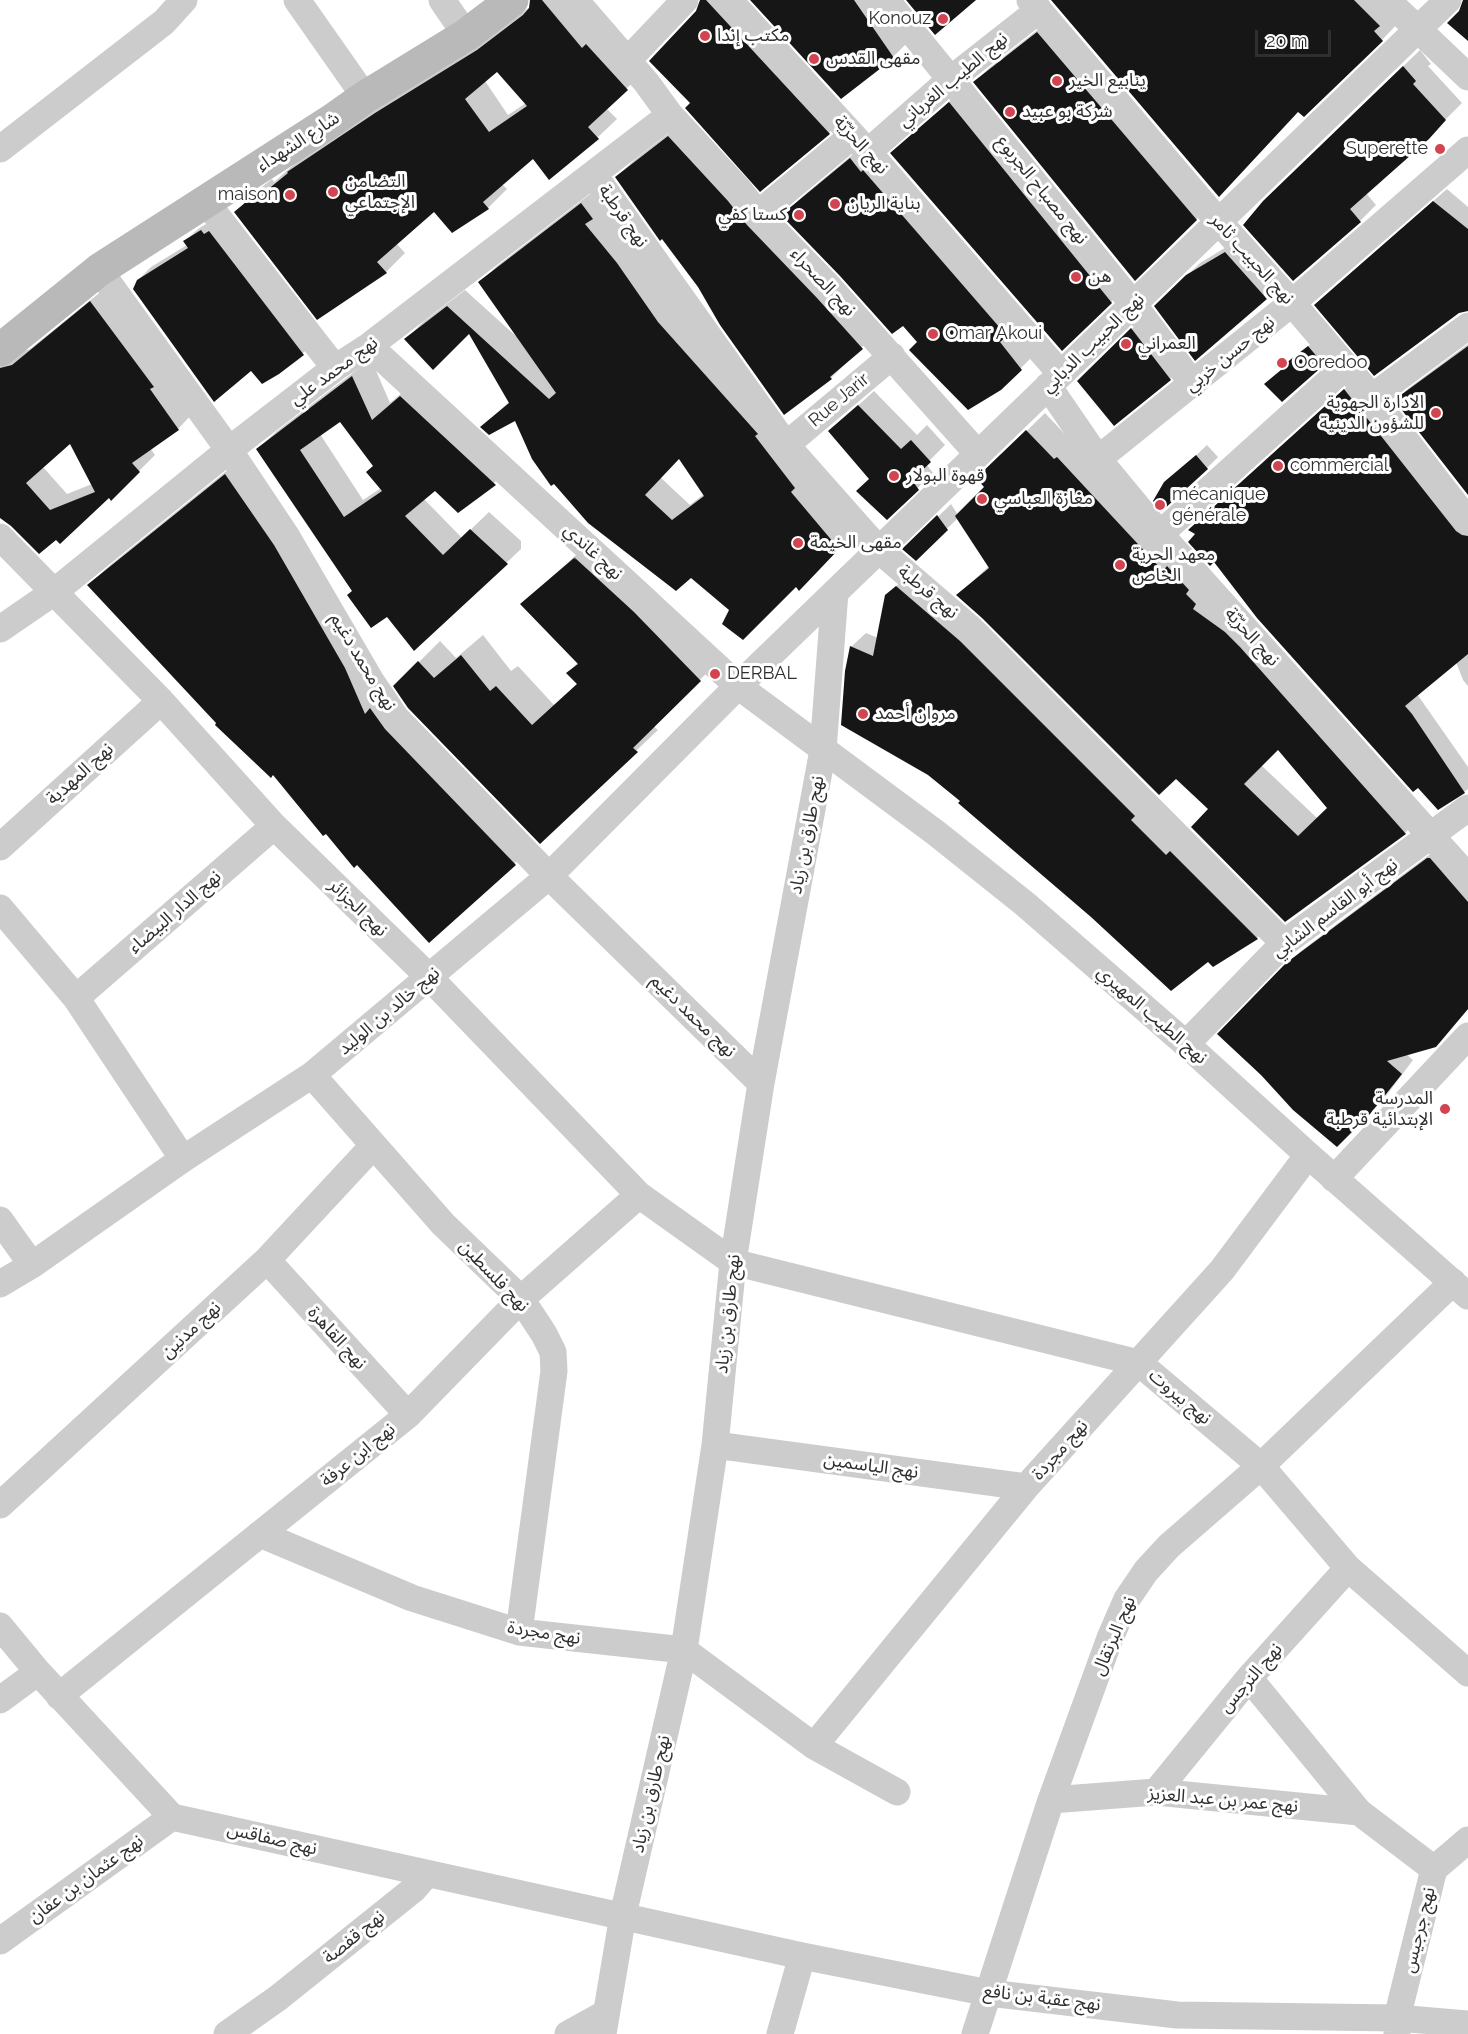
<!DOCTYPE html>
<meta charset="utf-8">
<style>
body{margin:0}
#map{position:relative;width:1468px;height:2034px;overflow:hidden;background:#fff;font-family:Raleway,sans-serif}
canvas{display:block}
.scale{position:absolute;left:1255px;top:30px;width:76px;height:27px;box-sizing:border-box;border:3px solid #2f2f2f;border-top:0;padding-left:8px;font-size:18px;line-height:21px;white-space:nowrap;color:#2f2f2f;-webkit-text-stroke:4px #fff;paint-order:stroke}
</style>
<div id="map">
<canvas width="1468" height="2034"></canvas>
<div class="scale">20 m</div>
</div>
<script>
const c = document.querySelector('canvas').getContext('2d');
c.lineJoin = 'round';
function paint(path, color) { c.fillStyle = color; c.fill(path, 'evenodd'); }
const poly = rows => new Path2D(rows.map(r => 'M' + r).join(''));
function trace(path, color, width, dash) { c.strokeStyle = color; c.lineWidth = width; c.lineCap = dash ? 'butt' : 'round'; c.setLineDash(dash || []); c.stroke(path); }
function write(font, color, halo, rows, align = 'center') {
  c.font = font + ' Raleway,"Noto Sans Arabic",sans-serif'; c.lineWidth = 6; c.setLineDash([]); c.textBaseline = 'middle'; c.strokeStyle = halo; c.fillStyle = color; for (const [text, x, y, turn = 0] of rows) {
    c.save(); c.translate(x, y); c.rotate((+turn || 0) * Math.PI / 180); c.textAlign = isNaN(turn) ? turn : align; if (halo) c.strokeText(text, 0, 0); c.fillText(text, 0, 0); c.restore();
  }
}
const shadow = poly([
 [531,0,576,0,646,70,606,108,617,119,598,137,549,178,533,157,502,184,507,189,488,208,452,231,434,210,396,243,405,253,386,272,318,318,236,212,254,193,272,179,274,182,307,153,498,31,531,6],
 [497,70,526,103,508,115,485,81],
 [702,0,744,0,848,114,829,133,761,189,692,103,698,12],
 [752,0,886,0,912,38,893,57],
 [1053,0,1391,0,1400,21,1382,40,1299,110],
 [1050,20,1209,207,1135,279,975,82,988,69],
 [1420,50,1431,64,1428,66,1462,103,1445,120,1366,193,1376,205,1360,221,1281,185],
 [966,87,1127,285,1111,302,909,137],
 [686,120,879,330,831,378,784,413,699,286,617,177,634,160],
 [870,140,1040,349,1000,389,919,342,903,324,841,275,783,215,803,196],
 [599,187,855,531,816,572,796,585,731,610,516,419,482,427,510,401,469,332,406,339,423,322,465,290,517,337,480,283,497,266],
 [679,457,705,493,690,505,660,477],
 [1447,189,1468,207,1468,309,1329,292],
 [214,219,315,341,303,353,252,369,138,280,151,267,187,245,185,241,198,229],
 [1238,240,1279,285,1195,358,1156,306,1200,263],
 [108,286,194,412,178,429,150,448,155,455,111,499,109,496,56,538,12,525,0,516,0,359,30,349],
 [70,442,92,484,67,494,43,467],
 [1144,317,1181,367,1170,379,1079,381],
 [1318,338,1332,355,1323,364,1288,363],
 [1468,344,1468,493,1396,400,1409,388],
 [371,359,390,403,419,378,508,469,489,488,435,489,423,498,462,538,489,512,521,541,521,549,502,567,388,615,354,590,258,449,277,431],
 [340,420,375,466,381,488,363,500,320,434],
 [1358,377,1468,518,1468,686,1463,680,1456,662,1417,694,1468,767,1468,789,1464,792,1198,533,1203,517],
 [874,391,917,435,927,425,945,445,926,464,933,473,887,518,870,479,830,431],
 [1045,413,1423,814,1405,833,1286,920,1210,809,1176,777,958,595,989,566,958,518,916,559,905,549,951,504,958,515,986,487,997,460],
 [1278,748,1328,808,1317,818,1261,765],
 [1207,445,1218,457,1207,468,1175,475],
 [245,456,404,710,535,845,429,941,273,773,218,723,89,585,109,566],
 [596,537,655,591,721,659,653,726,658,730,540,842,395,686,440,641,456,658,483,635,511,671,518,666,554,705,578,683,568,673,578,662,522,604],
 [901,581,1271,924,1257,938,1214,965,962,801,851,647,866,633,878,638,887,596],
 [1441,846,1468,875,1468,1009,1435,1046,1406,1054,1413,1060,1383,1100,1337,1145,1220,1034,1301,951]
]);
const building = poly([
 [530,0,542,0,582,48,586,44,628,90,588,127,599,139,549,180,533,159,483,202,489,209,452,233,434,212,377,262,387,273,317,320,234,212,252,197,255,200,288,173,287,172,375,113,477,50,523,15,529,8],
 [497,72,527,106,489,132,465,99],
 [700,0,706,0,830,134,760,192,685,108,690,103,649,61,696,11],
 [750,0,854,0,894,58,841,99],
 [906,0,976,0,935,35],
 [1051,0,1354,0,1380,26,1374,31,1383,41,1304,117,1298,112,1219,197],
 [1463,0,1468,0,1468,41,1447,23,1459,11],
 [1037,32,1197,220,1135,281,973,82],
 [1403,66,1416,81,1413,84,1446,120,1429,139,1350,209,1361,222,1293,281,1243,225,1263,201],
 [949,102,1112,303,1062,351,890,153],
 [668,136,728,201,747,225,817,298,863,349,830,377,832,379,784,415,720,325,698,287,662,239,660,241,615,177],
 [850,158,861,172,863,170,1007,336,1000,342,1022,370,1001,390,968,410,909,350,917,342,903,326,892,334,840,276,781,215],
 [1433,201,1468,229,1468,311,1459,313,1374,376,1314,305],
 [581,203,593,219,585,224,617,263,658,322,758,434,755,436,795,488,791,492,839,549,799,591,796,587,743,640,722,624,729,610,691,578,676,591,588,523,554,484,551,486,532,459,515,421,489,435,480,427,509,403,469,334,433,370,404,339,447,306,549,399,556,393,478,282],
 [679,459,704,496,672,520,645,495],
 [201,230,204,234,209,231,304,355,279,374,262,384,251,371,214,402,133,289,137,280,188,248,183,241],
 [1225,252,1267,299,1195,361,1154,306,1186,275],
 [90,301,154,387,150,389,179,430,132,463,140,472,111,501,109,498,60,544,56,540,39,554,11,526,0,518,0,368,12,365],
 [70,444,95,492,50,510,26,483],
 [1131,328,1171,380,1114,426,1077,381],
 [1308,346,1324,365,1282,402,1264,384,1287,365,1286,363],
 [1468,346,1468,495,1394,400],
 [352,376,372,420,400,396,496,485,458,513,435,491,405,516,443,555,470,529,508,564,414,651,387,617,371,628,347,595,352,591,256,449],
 [340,422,373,466,366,472,382,491,344,517,300,450],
 [1344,389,1456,531,1462,535,1468,536,1468,654,1405,706,1412,714,1465,793,1438,810,1418,788,1413,792,1257,618,1214,562,1210,566,1188,542,1195,534,1188,530],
 [858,405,901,449,911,440,931,462,912,480,919,490,887,520,856,491,869,479,828,431],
 [1026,430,1054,459,1057,457,1163,571,1167,566,1189,590,1186,594,1196,604,1193,609,1225,632,1240,647,1406,834,1285,922,1191,827,1208,809,1176,779,1159,795,982,618,956,595,989,568,955,516,984,487,976,478],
 [1278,750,1327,808,1298,836,1244,784],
 [1196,455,1208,469,1162,511,1153,501,1164,482],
 [225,474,274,545,345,668,365,714,370,708,385,729,516,865,429,943,357,865,354,868,326,834,323,836,273,775,271,778,215,725,216,723,87,585],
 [937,515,948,530,916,561,902,549],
 [574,557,634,612,701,681,633,748,638,752,540,844,408,708,393,686,418,661,434,678,461,655,490,691,496,686,532,725,577,684,566,673,578,664,520,604,574,558,576,560],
 [896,586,960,641,1135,816,1131,820,1166,855,1170,851,1258,939,1213,967,1208,962,1171,991,1091,917,958,803,960,801,928,775,841,725,845,671,850,646,873,656,885,595],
 [1427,858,1430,858,1468,902,1468,1009,1436,1047,1387,1061,1402,1074,1370,1114,1337,1147,1293,1110,1261,1075,1217,1034,1286,963]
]);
const street = poly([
 [297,0,365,97],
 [442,0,466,35],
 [575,0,646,82,670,115,740,191,758,214,829,287,978,454],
 [729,0,868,152,1061,374],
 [886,0,1133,304,1193,384],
 [1030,0,1219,222,1292,303,1372,397,1468,521],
 [1387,0,1468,77],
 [628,60,685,0],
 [0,149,164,22,184,0],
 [868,152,951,79,1039,10],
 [594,175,786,445,879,550,971,629,1284,943],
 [206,202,335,368],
 [758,214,852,136],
 [99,270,229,450,287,537,371,681,396,718,549,876,761,1083],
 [369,346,738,686,936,833,1025,904,1186,1044,1308,1155,1468,1296],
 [1048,386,1098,459,1160,534,1468,877],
 [1372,397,1468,326],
 [786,445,892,356],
 [1098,459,1292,303,1468,150],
 [1160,534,1345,367],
 [0,537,161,701,274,826,429,977,639,1195,733,1262,1139,1363,1261,1466,1348,1568,1468,1673],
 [0,629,54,592,229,450,335,368,369,346,670,115],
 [0,847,161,701],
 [0,908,76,998,183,1159],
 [76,998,274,826],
 [1186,1044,1284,943,1468,808],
 [312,1075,443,1224,521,1299,544,1334,553,1352,554,1371,519,1632],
 [1334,1179,1468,1036],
 [0,1220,32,1265],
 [267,1260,408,1415],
 [0,1284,32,1265,183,1159,312,1075,549,876,738,686,1448,0],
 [715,1445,1026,1487],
 [0,1505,267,1260,373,1146],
 [260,1534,412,1598,519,1632,684,1650,814,1746,1026,1487,1222,1270,1308,1155],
 [0,1626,38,1672,172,1817,802,1956,989,1993,1177,2015,1397,2018,1468,2024],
 [1249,1678,1359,1812,1434,1869],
 [59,1696,408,1415,521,1299,639,1195],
 [0,1700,38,1672],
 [814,1746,897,1792],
 [1156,1792,1249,1678,1348,1568],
 [1051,1800,1156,1792,1359,1812],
 [0,1941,172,1817],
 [227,2034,278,1998,414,1889,427,1874],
 [568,2034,606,2013],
 [603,2034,623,1915,684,1650,715,1445,733,1262,761,1083,823,750,835,592],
 [780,2034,802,1956],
 [975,2034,1051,1800,1110,1638,1127,1599,1146,1571,1169,1546,1261,1466,1453,1282],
 [1397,2034,1397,2018,1434,1869,1468,1840]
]);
const secondary = poly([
 [0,350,99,270,331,121,365,97,466,35,512,0]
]);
const markers = [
 [943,19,6,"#d24450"],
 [705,36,6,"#d24450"],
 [814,59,6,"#d24450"],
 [1057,81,6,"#d24450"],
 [1010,112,6,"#d24450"],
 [1440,149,6,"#d24450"],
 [333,192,6,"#d24450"],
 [290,195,6,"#d24450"],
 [835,204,6,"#d24450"],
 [799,215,6,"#d24450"],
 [1076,277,6,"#d24450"],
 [933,334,6,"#d24450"],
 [1126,344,6,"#d24450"],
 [1282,363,6,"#d24450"],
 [1436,413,6,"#d24450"],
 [1278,466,6,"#d24450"],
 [894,476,6,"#d24450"],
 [982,499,6,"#d24450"],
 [1160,505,6,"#d24450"],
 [798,543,6,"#d24450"],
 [1120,565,6,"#d24450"],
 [715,674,6,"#d24450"],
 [863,714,6,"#d24450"],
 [1445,1109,6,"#d24450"]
];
const poiNames = [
 ["Konouz",931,19,"right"],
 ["مكتب إندا",717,36],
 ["مقهى القدس",826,59],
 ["ينابيع الخير",1069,81],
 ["شركة بو عبيد",1022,112],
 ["Superette",1428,149,"right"],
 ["التضامن",345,182],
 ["الإجتماعي",345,203],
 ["maison",278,195,"right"],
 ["بناية الريان",847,204],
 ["كستا كفي",787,215,"right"],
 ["هن",1088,277],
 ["Omar Akoui",945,334],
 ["العمراني",1138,344],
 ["Ooredoo",1294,363],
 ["الادارة الجهوية",1424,403,"right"],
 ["للشؤون الدينية",1424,424,"right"],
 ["commercial",1290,466],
 ["قهوة البولار",906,476],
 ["mécanique",1172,495],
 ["générale",1172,516],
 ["مغازة العباسي",994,499],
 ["مقهى الخيمة",810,543],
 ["معهد الحرية",1132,555],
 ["الخاص",1132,576],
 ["DERBAL",727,674],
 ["مروان أحمد",875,714],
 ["المدرسة",1433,1099,"right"],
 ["الإبتدائية قرطبة",1433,1120,"right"]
];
const streetNames = [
 ["نهج الطيب الغرياني",953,80,-40],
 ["شارع الشهداء",298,142,-33],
 ["نهج الحرّيّة",861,145,48],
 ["نهج مصباح الجربوع",1042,190,51],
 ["نهج قرطبة",623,216,55],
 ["نهج الحبيب ثامر",1252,259,48],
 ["نهج الصحراء",823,282,47],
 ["نهج الحبيب الدبابي",1093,343,-44],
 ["نهج حسن خربي",1230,354,-39],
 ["نهج محمد علي",334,371,-36],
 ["Rue Jarir",839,400,-40],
 ["نهج غاندي",593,552,43],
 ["نهج قرطبة",928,592,40],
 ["نهج الحرّيّة",1252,637,48],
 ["نهج محمد دغيم",363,662,59],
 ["نهج المهدية",80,774,-42],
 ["نهج طارق بن زياد",807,835,-79],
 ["نهج الجزائر",358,908,44],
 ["نهج أبو القاسم الشابي",1335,908,-37],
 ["نهج الدار البيضاء",175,912,-41],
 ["نهج خالد بن الوليد",389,1011,-40],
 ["نهج الطيب المهيري",1152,1015,41],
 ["نهج محمد دغيم",693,1016,44],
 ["نهج فلسطين",494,1276,46],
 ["نهج طارق بن زياد",728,1314,-84],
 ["نهج مدنين",191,1330,-43],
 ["نهج القاهرة",337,1338,48],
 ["نهج بيروت",1180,1397,40],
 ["نهج مجردة",1060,1450,-48],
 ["نهج ابن عرفة",358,1455,-39],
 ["نهج الياسمين",871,1466,8],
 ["نهج مجردة",544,1633,9],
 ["نهج البرتقال",1114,1636,-67],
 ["نهج النرجس",1251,1678,-49],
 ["نهج طارق بن زياد",651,1794,-77],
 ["نهج عمر بن عبد العزيز",1223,1800,5],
 ["نهج صفاقس",272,1839,13],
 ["نهج عثمان بن عفان",86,1879,-36],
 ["نهج جرجيس",1419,1930,-76],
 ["نهج قفصة",354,1937,-39],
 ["نهج عقبة بن نافع",1042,1998,7]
];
paint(shadow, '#0003');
paint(building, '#161616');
trace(street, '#ccc', 27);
trace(secondary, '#b9b9b9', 33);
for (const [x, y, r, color] of markers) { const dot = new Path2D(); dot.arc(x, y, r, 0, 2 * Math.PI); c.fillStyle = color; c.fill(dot); trace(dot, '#fff', 2); }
write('18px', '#2f2f2f', '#fff', poiNames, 'left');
write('18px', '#2f2f2f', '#fff', streetNames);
</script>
